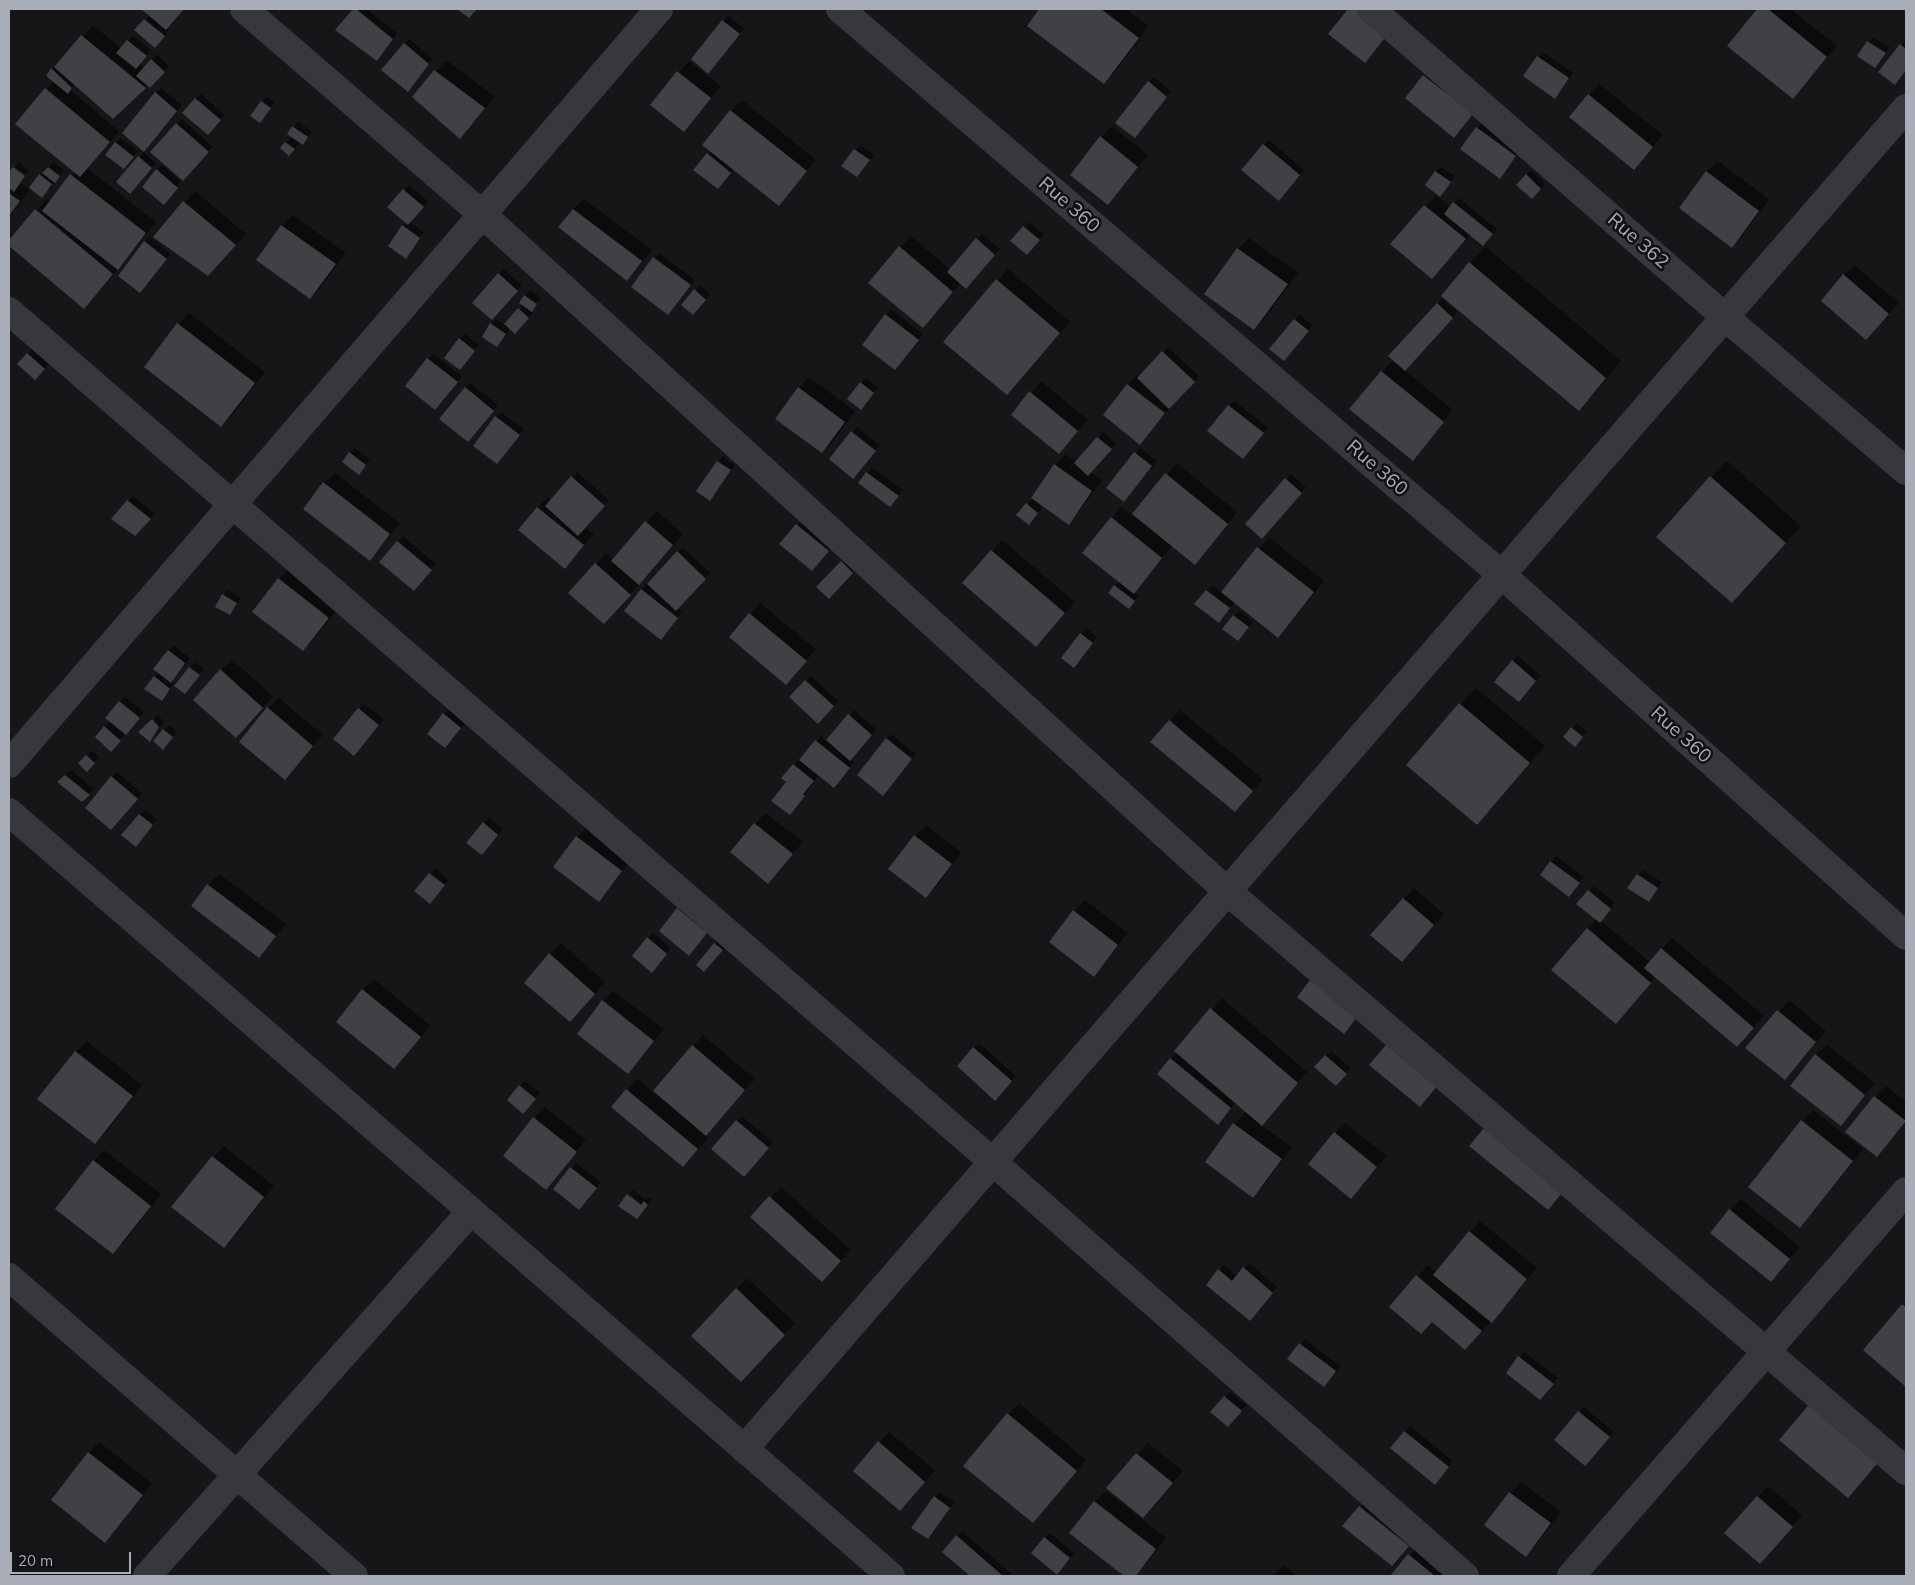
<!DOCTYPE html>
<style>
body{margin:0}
#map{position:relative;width:1915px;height:1585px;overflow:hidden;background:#161618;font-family:Mulish,sans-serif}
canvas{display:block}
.frame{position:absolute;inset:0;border:10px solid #a8adb8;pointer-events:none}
.scale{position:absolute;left:10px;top:1552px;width:121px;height:22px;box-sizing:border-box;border:2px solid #a8adb8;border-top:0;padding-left:6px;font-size:15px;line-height:18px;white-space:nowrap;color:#a8adb8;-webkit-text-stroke:4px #111113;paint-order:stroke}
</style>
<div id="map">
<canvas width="1915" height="1585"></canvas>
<div class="frame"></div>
<div class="scale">20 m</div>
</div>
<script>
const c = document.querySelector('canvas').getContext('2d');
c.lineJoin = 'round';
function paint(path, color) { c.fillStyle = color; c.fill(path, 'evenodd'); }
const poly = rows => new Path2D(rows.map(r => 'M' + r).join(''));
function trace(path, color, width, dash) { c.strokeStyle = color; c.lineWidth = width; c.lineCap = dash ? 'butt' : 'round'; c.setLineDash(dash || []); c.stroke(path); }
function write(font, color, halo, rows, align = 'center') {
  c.font = font + ' Mulish,sans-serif'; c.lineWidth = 5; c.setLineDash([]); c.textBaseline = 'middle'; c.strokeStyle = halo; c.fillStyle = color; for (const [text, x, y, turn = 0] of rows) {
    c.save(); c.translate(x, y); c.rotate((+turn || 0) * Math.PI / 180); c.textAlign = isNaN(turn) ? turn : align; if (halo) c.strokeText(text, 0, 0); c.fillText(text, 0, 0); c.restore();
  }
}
const shadow = poly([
 [143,9,184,9,166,28,169,30,160,41,136,30,150,15],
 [355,9,367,9,397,33,382,54,337,30],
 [1041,9,1126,9,1149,26,1115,72,1104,82,1028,25],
 [1759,9,1791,9,1837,46,1793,98,1728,46],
 [728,16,744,28,713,67,693,59],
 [93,25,122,49,133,36,151,50,140,64,145,68,157,54,169,66,155,81,148,84,113,118,75,84,70,90,119,131,87,168,156,222,128,258,84,307,9,245,9,242,47,199,50,202,75,172,46,89,54,81,52,69],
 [1873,37,1890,47,1880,61,1859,55],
 [409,39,433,59,413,85,404,44],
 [1906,40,1906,69,1899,78,1901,45],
 [1543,52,1573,73,1555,97,1525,76],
 [446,60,495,97,460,137,414,97],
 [689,61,721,86,684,130,651,105],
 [1435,65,1482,103,1454,136,1406,97],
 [1154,77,1171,91,1140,131,1149,82],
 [1599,84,1663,135,1634,168,1589,95],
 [161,88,182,105,149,145,156,93],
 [201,94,225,115,213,128,196,99],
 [267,97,275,102,260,122,262,102],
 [742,100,816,160,779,204,734,168,722,182,708,154,712,151,731,111],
 [182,119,213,147,181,181,169,198,157,170,162,165,181,181,183,179,152,152],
 [298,121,312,132,307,138,302,143,300,142,294,149,281,148,292,136,289,133],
 [1482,123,1520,151,1500,177,1477,128],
 [1112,126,1148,155,1108,204,1101,137],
 [121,138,138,151,129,163,116,143],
 [1269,140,1304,170,1284,195,1264,145],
 [860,145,874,155,857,175,855,150],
 [144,152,156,163,135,188,118,182],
 [1718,161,1769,199,1743,235,1732,246,1680,208,1707,171],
 [54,162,64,170,60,176,42,196,31,188,9,218,9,174,13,169,24,177,20,183,29,189,40,175],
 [19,163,29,171,26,175,15,167],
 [1441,167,1455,176,1440,195,1426,184],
 [1531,170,1545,183,1532,197,1518,185],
 [409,185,428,201,409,222,424,232,406,257,403,226,407,222,389,207],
 [195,191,246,234,218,264,155,237],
 [1436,195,1451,207,1459,198,1497,229,1488,239,1471,234,1432,278,1392,244],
 [584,199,652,250,627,279,573,209],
 [293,215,346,253,321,287,310,297,258,260,282,225],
 [1029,222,1044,234,1032,248,1012,241],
 [982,234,1000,249,971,282,961,283,923,327,900,247,911,236,951,270],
 [149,237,171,254,145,286,144,242],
 [1249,238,1298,273,1265,318,1254,328,1206,294,1238,249],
 [1486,247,1621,361,1595,393,1579,409,1470,263],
 [659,253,695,280,668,314,632,286],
 [1854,265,1899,303,1877,327,1844,275],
 [504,269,522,285,497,314,499,274],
 [1008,269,1070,322,1007,394,945,342],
 [700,285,710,294,698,308,695,290],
 [530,291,541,298,531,311,533,313,520,327,510,328,497,346,491,324,496,319,505,325,523,305,525,296],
 [1442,299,1457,312,1404,370,1453,410,1413,459,1382,372,1392,361,1397,365,1398,363,1390,356],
 [891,310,923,334,895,369,886,315],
 [189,313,265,372,232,415,221,426,145,367,178,324],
 [1300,315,1313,325,1289,354,1295,320],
 [465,334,479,345,465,363,460,339],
 [1168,347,1199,376,1173,404,1140,443,1104,415,1128,384,1139,374,1141,375],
 [33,349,49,364,35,379,19,364],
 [433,354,462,376,440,404,407,386],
 [809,377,855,411,833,441,822,452,799,388],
 [866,378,878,387,861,408,861,383],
 [1041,381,1088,420,1059,452,1013,415],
 [470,383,498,405,473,436,465,388],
 [1234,401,1268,427,1243,458,1229,406],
 [501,412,524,429,497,463,475,446],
 [857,427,880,445,858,472,852,432],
 [1103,432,1116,443,1091,472,1102,480,1079,512,1069,523,1044,505,1034,518,1018,514,1033,498,1055,465,1066,454,1077,462],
 [355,448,370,460,364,468,350,453],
 [1140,448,1157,461,1124,501,1107,488],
 [723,456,735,465,715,494,698,490],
 [1727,461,1801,526,1732,602,1711,477],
 [1177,463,1237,512,1195,563,1173,545,1134,592,1139,596,1134,602,1115,586,1120,581,1112,518,1122,507,1133,515],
 [872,468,903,490,895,501,867,473],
 [577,472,609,500,585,527,594,534,565,567,520,530,538,507,548,497,552,500],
 [335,473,400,523,380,548,370,559,324,483],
 [1291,474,1306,487,1267,532,1247,523],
 [133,496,155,514,134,535,128,501],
 [657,511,683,534,615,612,596,564,606,553,614,560],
 [802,520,833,545,817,564,781,544],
 [403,536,436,564,419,584,381,562],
 [1269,537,1324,581,1288,625,1278,636,1235,602,1223,617,1196,604,1212,585,1222,593],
 [1002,540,1075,602,1047,634,964,583],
 [683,547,710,573,677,608,682,612,666,633,625,610,642,589],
 [847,557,857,567,834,592,818,587],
 [290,568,339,607,314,639,303,650,279,579],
 [228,590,241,598,230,614,223,595],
 [760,603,816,649,797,672,750,614],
 [1239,611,1253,621,1243,635,1234,616],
 [1086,628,1097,637,1074,666,1063,658],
 [174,646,190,658,171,681,174,683,161,700,154,677,159,672,168,651],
 [1518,656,1541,675,1524,696,1513,661],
 [232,660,273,696,247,726,221,670],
 [195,662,204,669,190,687,176,686],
 [811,676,838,701,823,717,791,697],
 [1476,688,1545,746,1493,807,1477,823,1460,704],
 [125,697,144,712,111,750,105,727,110,721,120,702],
 [279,698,323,735,285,778,268,708],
 [364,704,384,719,359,749,359,709],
 [449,709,465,723,450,742,444,714],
 [854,710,876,729,850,759,854,762,839,781,819,774,795,809,787,782,794,765,799,760,800,761,821,736,827,741],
 [1180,710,1263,779,1235,811,1170,721],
 [158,715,164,722,150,740,140,732],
 [1577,723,1587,731,1580,740,1572,728],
 [169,725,177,732,168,743,164,730],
 [891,734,916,754,883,795,886,739],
 [92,751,99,757,92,765,80,763],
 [71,770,94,789,82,800,63,777],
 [117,772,142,793,116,824,112,777],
 [145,810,157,819,141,840,139,815],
 [765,813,803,842,768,882,731,852],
 [489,818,503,829,487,848,484,823],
 [926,825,961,852,937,886,926,896,915,836],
 [588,826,632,859,609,889,598,900,577,837],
 [1556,856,1584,877,1574,890,1541,874],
 [435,868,449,880,435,897,415,891],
 [1643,870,1662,882,1649,900,1638,875],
 [219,874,286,924,259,956,208,885],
 [1594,886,1615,903,1600,920,1650,962,1672,938,1764,1016,1737,1045,1656,976,1626,1012,1587,929,1597,919,1589,891],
 [1414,888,1444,914,1402,961,1404,899],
 [1085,900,1128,933,1104,964,1094,975,1074,911],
 [683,904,711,928,694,949,678,909],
 [653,933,671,948,657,966,648,938],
 [720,939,727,945,709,966,698,965],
 [561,943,605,982,580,1010,550,954],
 [374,979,431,1026,394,1068,363,990],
 [613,991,664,1029,638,1061,628,1072,603,1001],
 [1222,998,1307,1072,1261,1125,1292,1147,1264,1185,1253,1196,1207,1161,1234,1124,1247,1111,1236,1102,1223,1118,1171,1059],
 [1789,1000,1826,1031,1785,1079,1747,1048],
 [703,1035,755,1079,705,1136,708,1138,683,1166,627,1090,638,1079,653,1092],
 [87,1041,142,1085,106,1132,95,1142,76,1052],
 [979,1043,1016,1076,1000,1094,974,1048],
 [1827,1045,1875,1083,1841,1124,1816,1055],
 [1331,1051,1351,1068,1341,1079,1326,1056],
 [525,1081,540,1093,528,1107,520,1086],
 [1886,1086,1906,1102,1906,1122,1877,1156,1847,1132],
 [545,1107,586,1140,546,1189,534,1118],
 [1813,1110,1863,1149,1810,1216,1800,1226,1802,1121],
 [742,1116,773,1142,749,1171,737,1121],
 [1345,1123,1387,1156,1361,1186,1335,1133],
 [224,1146,274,1186,234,1236,224,1247,173,1207,213,1157],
 [104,1150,161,1194,124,1242,113,1252,94,1161],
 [576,1163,601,1182,584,1203,554,1189],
 [781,1187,851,1250,832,1270,770,1197],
 [633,1190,646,1200,650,1197,652,1199,646,1207,629,1194],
 [1741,1199,1800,1247,1771,1280,1730,1210],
 [1480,1221,1537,1268,1502,1310,1465,1349,1432,1321,1390,1307,1428,1265,1437,1273],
 [1249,1263,1277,1287,1255,1315,1208,1285,1224,1265,1237,1276],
 [747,1278,795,1323,752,1370,736,1289],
 [1906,1301,1906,1386,1864,1350],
 [1305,1339,1340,1366,1329,1380,1300,1344],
 [1524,1352,1558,1378,1545,1394,1507,1373],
 [1230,1392,1246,1405,1233,1421,1212,1412],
 [1019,1403,1086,1460,1033,1522,1008,1414],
 [1584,1407,1614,1432,1590,1459,1579,1412],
 [1410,1426,1453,1461,1440,1478,1391,1448],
 [889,1432,935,1470,900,1509,879,1442],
 [99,1442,152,1483,116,1530,105,1541,89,1453],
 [1148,1443,1183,1471,1154,1506,1108,1488],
 [1521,1482,1561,1512,1537,1544,1526,1555,1486,1525,1510,1493],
 [1768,1486,1802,1515,1770,1552,1726,1533],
 [1106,1491,1166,1538,1136,1576,1126,1576,1071,1533,1095,1501],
 [940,1492,954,1502,933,1533,935,1497],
 [1365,1502,1413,1540,1397,1559,1344,1526],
 [962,1531,1014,1576,972,1576,944,1552],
 [1050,1533,1074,1553,1062,1568,1045,1538],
 [1420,1544,1449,1576,1392,1576],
 [1284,1565,1297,1576,1273,1576]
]);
const building = poly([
 [141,9,184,9,166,30],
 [353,9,356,9,393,39,377,61,335,30],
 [457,9,477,9,469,18],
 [1039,9,1101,9,1139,38,1104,84,1027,26],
 [1348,9,1357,9,1388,34,1365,63,1328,34],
 [1757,9,1768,9,1827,57,1793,99,1727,46],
 [144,19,165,36,155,48,134,30],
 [722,20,740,34,708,74,691,59],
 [81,35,146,88,113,119,54,67],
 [127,40,147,56,136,69,116,53],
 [1867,41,1886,53,1875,68,1857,56],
 [404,43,429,64,408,92,381,70],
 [1900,44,1906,49,1906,70,1895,85,1878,72],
 [1537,56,1569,78,1555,99,1523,76],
 [151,59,165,72,150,88,136,76],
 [51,68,72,88,68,94,46,76],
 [434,70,485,108,460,139,412,97],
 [677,71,711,98,684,132,650,105],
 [1423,75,1473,114,1454,138,1405,98],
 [1148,81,1167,97,1135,138,1115,123],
 [45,88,110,142,80,177,15,124],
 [155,92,177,111,144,152,122,133],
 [1588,94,1653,147,1634,170,1569,117],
 [195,98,221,120,208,135,182,113],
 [261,101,271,108,260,123,250,116],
 [730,110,807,171,779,206,702,145],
 [176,123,209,152,183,181,150,152],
 [292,126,308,137,303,145,287,134],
 [1476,127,1516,156,1500,179,1460,149],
 [1100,136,1138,167,1108,205,1070,175],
 [115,142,134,157,124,169,105,155],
 [285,142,295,149,289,156,280,148],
 [1263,144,1300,175,1279,201,1241,170],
 [854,149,870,160,857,177,841,166],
 [707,153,731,173,718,189,693,170],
 [138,156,152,168,130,194,116,182],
 [13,167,25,176,14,192,9,188,9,172],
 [48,167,60,176,55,183,42,173],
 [156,169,178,188,164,205,142,187],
 [1435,171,1451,182,1440,197,1425,185],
 [1706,171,1759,211,1732,248,1679,208],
 [39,174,52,184,42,198,29,188],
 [70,174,146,233,118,270,42,211],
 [1526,174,1541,189,1532,199,1516,185],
 [403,189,424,207,408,225,387,207],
 [9,193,20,201,9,216],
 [183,201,236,245,208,276,153,237],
 [1453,202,1493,234,1483,246,1444,214],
 [1424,205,1466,239,1432,279,1390,244],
 [35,209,113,274,84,309,9,246,9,240],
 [573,209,642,261,627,281,558,227],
 [281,225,336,264,310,299,256,260],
 [402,225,420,238,406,259,388,246],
 [1023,226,1040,240,1027,255,1010,241],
 [976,238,995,255,966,289,947,272],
 [144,241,167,259,140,293,118,276],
 [899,246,953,292,923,328,868,283],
 [1237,248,1288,284,1254,330,1204,294],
 [653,257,691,285,668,315,631,287],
 [1469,262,1606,378,1579,411,1441,296],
 [498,273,518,291,492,320,472,303],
 [1843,274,1889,314,1866,340,1821,301],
 [996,279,1060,333,1007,395,943,342],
 [694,289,706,300,693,315,681,305],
 [524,295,537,304,532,312,519,303],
 [1437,303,1453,318,1405,371,1388,356],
 [518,308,529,318,515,334,504,324],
 [885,314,919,340,895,370,862,345],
 [1294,319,1309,331,1284,361,1269,349],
 [177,323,255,383,221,427,144,367],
 [490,323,506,334,497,347,482,337],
 [459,338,475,351,460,370,444,358],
 [1162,351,1195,382,1169,409,1137,378],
 [27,353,45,369,35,380,17,364],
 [427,358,458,382,435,410,405,386],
 [1381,371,1444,422,1413,461,1349,409],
 [860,382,874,393,861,410,847,399],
 [1127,384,1165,413,1140,445,1103,415],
 [465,387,494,411,468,442,439,419],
 [798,387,845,422,822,453,775,419],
 [1029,391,1078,431,1059,454,1011,415],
 [1228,405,1264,433,1243,459,1207,431],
 [495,416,520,435,497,464,473,446],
 [851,431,876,451,853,479,829,459],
 [1097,437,1112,449,1088,476,1074,463],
 [349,452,366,465,359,475,342,462],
 [1134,452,1152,466,1124,502,1106,488],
 [717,461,731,470,710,501,696,491],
 [1054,464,1092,491,1069,525,1031,498],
 [866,472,899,496,890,507,858,483],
 [1165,473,1228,524,1195,565,1132,514],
 [571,476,605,506,578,536,545,506],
 [1710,476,1786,543,1732,603,1656,537],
 [1285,478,1302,493,1262,539,1245,524],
 [323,482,390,534,370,561,303,509],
 [127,500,151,519,135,536,111,519],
 [1026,503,1038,513,1029,525,1016,515],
 [537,507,584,545,565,569,518,530],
 [1111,517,1162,558,1134,594,1082,553],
 [645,521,673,545,639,585,611,561],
 [796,524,829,551,812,571,779,544],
 [397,541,432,570,414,591,379,562],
 [1257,547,1314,592,1278,638,1221,592],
 [991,550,1065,613,1036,647,962,583],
 [677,551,706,579,676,611,647,584],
 [841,561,853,573,829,599,816,587],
 [595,563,631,595,604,624,568,593],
 [278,578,329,618,303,651,252,612],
 [1114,585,1135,601,1129,609,1108,593],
 [641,589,678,618,661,640,624,611],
 [1206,590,1230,608,1219,623,1194,604],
 [222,594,237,603,230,615,215,607],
 [749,613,807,661,786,685,729,637],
 [1233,615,1249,627,1238,641,1222,629],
 [1080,633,1093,643,1074,668,1061,658],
 [168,650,185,663,171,683,153,669],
 [1512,660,1536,681,1519,702,1494,682],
 [189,667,200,675,185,694,174,686],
 [220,669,263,708,236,738,193,700],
 [154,676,170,689,162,701,144,689],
 [805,680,834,706,818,724,789,697],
 [119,701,140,718,126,735,105,718],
 [1459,703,1530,763,1477,825,1406,765],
 [267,707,313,746,285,780,239,742],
 [358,708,379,725,354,756,333,739],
 [443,713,461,728,445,748,427,734],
 [848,714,872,735,850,761,826,740],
 [152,719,159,727,150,742,138,732],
 [1169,720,1253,791,1235,812,1150,742],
 [104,726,121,741,111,752,95,737],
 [1571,727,1583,737,1575,747,1563,737],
 [163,729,173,737,163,750,153,741],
 [886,738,912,759,883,796,857,775],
 [815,740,850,768,834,788,799,760],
 [86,755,95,763,87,772,78,763],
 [793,764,814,781,803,794,805,796,790,815,771,801,786,782,781,778],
 [65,775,90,795,82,802,57,782],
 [111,776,138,799,111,830,85,808],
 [139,814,153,825,136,847,121,835],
 [483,822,498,835,482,855,466,843],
 [754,823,793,854,768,884,730,852],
 [914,835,952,864,926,898,888,869],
 [576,836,622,871,599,902,553,867],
 [1550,861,1580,883,1569,897,1540,875],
 [429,873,445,885,430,904,414,891],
 [1637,874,1658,888,1649,902,1627,888],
 [207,884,276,936,259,958,191,906],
 [1588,890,1611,909,1600,923,1576,904],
 [1403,898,1434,925,1402,962,1370,935],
 [677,908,707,933,689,956,659,931],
 [1073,910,1118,945,1094,977,1049,942],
 [1587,928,1651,983,1616,1024,1551,970],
 [647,937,667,954,652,973,632,956],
 [714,943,723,950,704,972,696,965],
 [1661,948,1754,1028,1737,1047,1644,968],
 [549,953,595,994,570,1022,524,983],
 [1314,975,1361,1012,1344,1034,1297,997],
 [362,989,421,1037,394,1069,336,1022],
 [602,1000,654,1041,628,1074,577,1034],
 [1210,1008,1298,1083,1262,1126,1174,1051],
 [1777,1010,1816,1042,1785,1080,1745,1048],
 [1391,1039,1442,1080,1420,1107,1369,1065],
 [692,1045,745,1090,706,1136,653,1091],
 [973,1047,1012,1081,995,1101,957,1066],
 [75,1051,133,1096,95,1144,37,1099],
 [1815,1054,1865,1095,1841,1126,1790,1086],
 [1325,1055,1347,1074,1336,1086,1314,1067],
 [1170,1058,1231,1108,1218,1125,1157,1074],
 [519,1085,536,1099,523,1114,507,1100],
 [626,1089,698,1149,683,1167,611,1107],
 [1874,1096,1906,1121,1877,1157,1845,1132],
 [533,1117,577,1152,546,1190,503,1156],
 [736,1120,769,1148,744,1177,711,1149],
 [1801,1120,1853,1161,1800,1228,1748,1187],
 [1233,1123,1282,1159,1253,1198,1205,1162],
 [1484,1128,1562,1193,1548,1210,1469,1146],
 [1334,1132,1377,1167,1351,1199,1308,1164],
 [212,1156,264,1197,224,1248,171,1207],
 [93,1160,151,1206,113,1254,55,1209],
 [570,1167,597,1188,579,1210,553,1189],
 [627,1194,641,1205,644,1201,648,1205,637,1219,618,1206],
 [769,1196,841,1261,822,1282,750,1217],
 [1729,1209,1790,1259,1771,1282,1710,1233],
 [1469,1231,1527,1279,1492,1323,1433,1275],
 [1243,1267,1273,1293,1250,1321,1206,1285,1218,1269,1232,1281],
 [1416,1275,1482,1331,1465,1350,1432,1322,1421,1334,1389,1307],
 [736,1288,785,1335,741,1382,691,1336],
 [1902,1304,1906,1307,1906,1387,1863,1350],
 [1299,1343,1336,1371,1324,1387,1287,1359],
 [1518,1356,1554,1384,1540,1400,1506,1373],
 [1224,1396,1242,1411,1228,1427,1210,1412],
 [1812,1401,1881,1459,1848,1498,1779,1440],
 [1578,1411,1610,1437,1585,1466,1554,1440],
 [1007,1413,1077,1471,1033,1523,963,1466],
 [1404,1431,1449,1467,1435,1485,1390,1448],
 [878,1441,925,1482,900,1511,853,1471],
 [88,1452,143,1495,105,1543,51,1500],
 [1136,1453,1173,1483,1143,1518,1106,1488],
 [1509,1492,1551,1523,1526,1557,1484,1525],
 [934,1496,950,1508,928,1539,911,1528],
 [1757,1496,1793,1527,1760,1564,1724,1533],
 [1094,1501,1156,1549,1136,1576,1124,1576,1069,1533],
 [1359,1506,1409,1546,1392,1566,1342,1526],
 [956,1535,1003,1576,970,1576,942,1552],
 [1044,1537,1070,1558,1057,1575,1031,1553],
 [1408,1554,1435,1576,1390,1576]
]);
const street = poly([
 [244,9,482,214,1227,891,1906,1471],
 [840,9,1502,575,1906,936],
 [1371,9,1725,317,1906,471],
 [9,311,993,1162,1465,1576],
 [9,764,659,9],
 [9,812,471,1211,891,1576],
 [9,1277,354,1576],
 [744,1449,1906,108],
 [147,1576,471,1211],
 [1571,1576,1906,1191]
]);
const streetNames = [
 ["Rue 360",1069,205,41],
 ["Rue 362",1638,241,41],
 ["Rue 360",1377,468,41],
 ["Rue 360",1681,735,42]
];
paint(shadow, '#0007');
paint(building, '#404145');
trace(street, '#37383d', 28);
write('19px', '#a8adb8', '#111113', streetNames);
</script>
